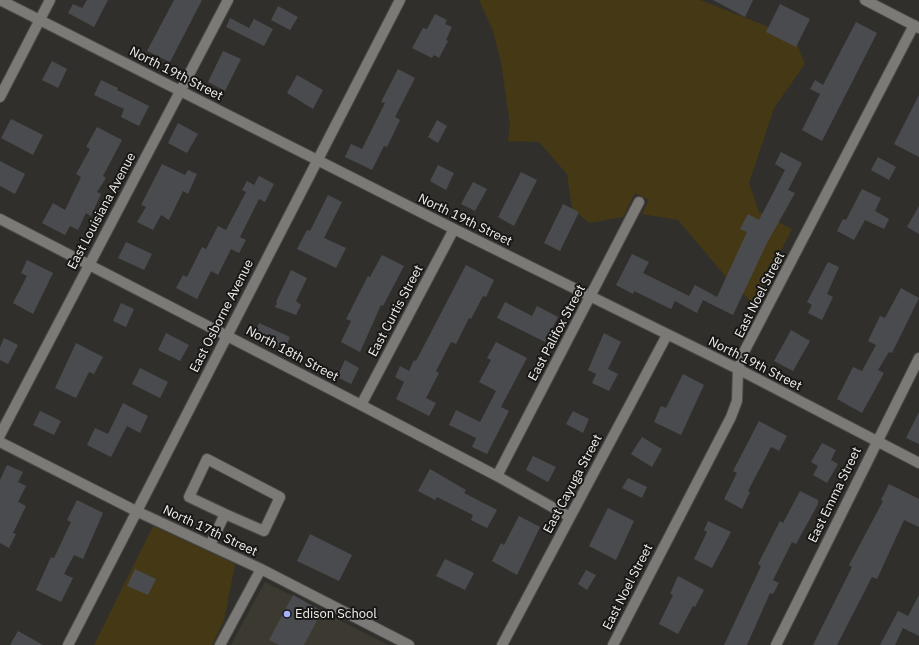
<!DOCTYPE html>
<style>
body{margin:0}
canvas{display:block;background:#302f2c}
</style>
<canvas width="919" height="645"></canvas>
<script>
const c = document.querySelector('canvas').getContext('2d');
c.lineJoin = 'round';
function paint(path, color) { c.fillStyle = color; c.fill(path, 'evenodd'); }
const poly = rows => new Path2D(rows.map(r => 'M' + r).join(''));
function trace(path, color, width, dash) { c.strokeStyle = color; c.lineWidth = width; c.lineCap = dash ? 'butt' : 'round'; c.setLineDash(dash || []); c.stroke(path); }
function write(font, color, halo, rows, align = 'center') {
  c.font = font + ' "IBM Plex Sans",sans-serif'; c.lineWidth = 4; c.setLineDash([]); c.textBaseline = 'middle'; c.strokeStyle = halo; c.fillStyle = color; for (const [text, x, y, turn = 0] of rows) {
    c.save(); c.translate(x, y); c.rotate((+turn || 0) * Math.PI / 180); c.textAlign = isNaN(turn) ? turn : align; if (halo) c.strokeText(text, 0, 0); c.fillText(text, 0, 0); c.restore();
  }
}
const built = poly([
 [265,582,388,645,231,645]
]);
const green = poly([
 [479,0,700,0,794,37,805,64,774,108,749,183,759,212,792,229,754,304,727,278,678,220,642,214,649,200,635,193,623,217,589,223,572,208,567,174,539,142,508,141,510,124,501,63,493,31],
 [153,526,235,564,224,620,212,645,94,645]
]);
const building = poly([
 [87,0,108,0,94,27,68,13,73,4,82,8],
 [174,0,202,0,170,62,147,51],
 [713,0,753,0,745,17],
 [780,4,810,19,796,47,766,32],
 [278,6,298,17,290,30,271,20],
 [435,14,447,20,445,24,452,27,446,40,448,41,439,58,434,55,432,58,412,48,423,28,427,29],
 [230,18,249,28,254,19,273,29,264,46,226,27],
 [856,22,877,33,822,141,802,130,820,94,810,89,815,80,823,85],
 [223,51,241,59,225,91,208,82],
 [52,61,67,69,58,88,42,80],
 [398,69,415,78,395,117,400,120,387,147,384,146,372,170,345,157,351,144,362,149,385,103,381,102],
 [297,75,323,90,313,109,287,93],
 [101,80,118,88,117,90,149,106,139,126,121,117,124,109,94,95],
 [919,95,919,157,894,144],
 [11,119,43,135,33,155,1,138],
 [437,120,447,126,438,143,428,137],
 [178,123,198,134,187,153,168,143],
 [97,127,122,140,103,176,106,178,97,192,101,194,91,216,86,213,78,230,70,226,65,235,42,223,53,203,65,210,81,177,76,174,90,149,86,147],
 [781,152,802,163,788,190,795,193,767,243,733,315,703,300,697,313,675,301,671,309,634,291,633,294,616,285,632,254,649,262,643,273,689,296,695,285,717,297,747,232,740,229,748,214,759,220,785,170,775,164],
 [878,157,896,167,889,180,871,170],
 [0,161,25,174,15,194,0,186],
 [162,164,185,175,188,170,197,174,188,194,183,191,169,220,161,215,153,230,137,222,146,207,141,205],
 [438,165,454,173,446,190,430,181],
 [521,172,537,180,514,226,498,217],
 [259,176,274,184,265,202,259,199,240,237,246,240,239,253,231,249,218,275,211,271,197,299,176,288,183,275,187,277,202,247,206,249,218,226,226,230,246,192,242,190,247,181,254,185],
 [473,182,487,189,475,211,461,204],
 [862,189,881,198,875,211,889,219,884,229,865,220,854,240,837,231,843,219,846,220],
 [328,195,342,202,324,238,346,248,336,268,297,249,307,230,310,231],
 [563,204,579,212,560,251,544,243],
 [919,206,919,234,907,227],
 [126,242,152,254,144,270,118,258],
 [382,255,404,266,383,306,381,305,360,352,341,342,351,321,346,319,368,276,370,277],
 [27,260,53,273,33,314,13,303,27,276,21,273],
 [828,262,839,267,827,294,833,297,822,320,808,313,812,305,807,302],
 [466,265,494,280,486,297,483,296,471,319,469,318,456,344,451,342,436,371,439,373,426,398,436,403,429,416,396,399,404,382,395,377,400,366,409,371,414,360,416,361],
 [291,270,307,278,296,301,301,305,296,315,275,307,277,303,276,302],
 [901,288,919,298,892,353,889,352,878,370,884,373,862,413,837,399,853,367,862,371,876,345,868,341,880,316,885,318],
 [505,302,532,316,537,306,558,317,545,342,497,318],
 [121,303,134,309,126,327,113,321],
 [259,323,290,337,285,349,254,334],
 [791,330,810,341,793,371,774,361],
 [166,333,189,345,180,361,158,350],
 [604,333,621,342,608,369,618,374,609,391,592,383,596,374,588,370],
 [4,338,18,345,8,364,0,360,0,347],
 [496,342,527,358,501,407,509,411,487,454,472,447,476,438,449,425,456,410,480,422,496,391,479,382,491,360,487,358],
 [76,343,103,357,94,374,89,372,76,398,55,388],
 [345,360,359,368,351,384,337,377],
 [140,368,168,382,160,398,132,384],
 [683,374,704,385,681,435,654,422,661,406,666,408],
 [123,403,148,416,140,433,127,426,111,457,87,445,95,428,108,434],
 [40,411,61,421,54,435,33,425],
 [573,411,589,419,583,433,566,424],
 [919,412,919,444,906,438],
 [759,421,787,436,779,451,771,447,748,491,750,492,742,509,724,499,737,473,733,471],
 [642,437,662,449,652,467,631,454],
 [822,443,836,450,831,460,838,464,827,483,813,475,818,466,811,462],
 [533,456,556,467,548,482,526,470],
 [7,465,23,472,18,482,26,486,18,502,26,506,13,533,16,534,9,548,0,543,0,480],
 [430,469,466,490,464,493,497,510,487,528,471,520,473,515,437,497,435,500,418,491],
 [628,478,647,487,642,498,622,488],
 [889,484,919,499,919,527,904,520,877,579,872,577,837,645,813,645,852,567,849,565,883,501,881,500],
 [800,491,818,500,818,504,796,544,792,542,773,580,779,583,773,594,770,593,747,645,724,645,761,566,758,564,780,521,783,523],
 [77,500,103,513,83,559,74,555,64,574,73,578,61,602,36,590,51,557,54,558,71,522,67,520],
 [608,508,634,521,616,560,589,546],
 [519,516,540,527,517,575,492,561,501,543,504,545],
 [708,521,731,532,712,568,694,559,707,532,704,530],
 [310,534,352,555,339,581,297,561],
 [445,559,474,573,465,590,436,576],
 [135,569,156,579,148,595,127,586],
 [586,570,596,575,587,590,578,584],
 [678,576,704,590,695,607,693,606,678,634,659,624,673,595,670,594],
 [293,595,322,611,304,645,279,645,269,640],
 [919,595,919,636,903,628,895,645,880,645,898,611,908,616],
 [18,631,43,645,10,645]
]);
const minor = poly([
 [0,0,454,229,738,369,919,463],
 [865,0,919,28],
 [0,97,50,0],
 [0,219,361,405,497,476,570,517],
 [361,405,454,229],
 [0,435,228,0],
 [0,442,136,511,261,569,409,645],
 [497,476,639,202],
 [210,545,225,514,189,497,207,459,280,497,264,531,225,514],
 [68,645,400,0],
 [220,645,261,569],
 [502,645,667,335],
 [613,645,731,417,737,401,738,369,745,350,914,25],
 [776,645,919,358]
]);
const markers = [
 [287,614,4,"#a4b1fc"]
];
const streetNames = [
 ["North 19th Street",176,74,27],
 ["East Louisiana Avenue",102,211,-62],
 ["North 19th Street",465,220,26],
 ["East Noel Street",760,295,-63],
 ["East Curtis Street",396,311,-62],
 ["East Osborne Avenue",222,316,-63],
 ["East Palifox Street",557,333,-62],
 ["North 18th Street",292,354,28],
 ["North 19th Street",755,364,27],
 ["East Cayuga Street",573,484,-62],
 ["East Emma Street",835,495,-64],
 ["North 17th Street",210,531,25],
 ["East Noel Street",628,587,-63]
];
const poiNames = [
 ["Edison School",295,614]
];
paint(built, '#3c3930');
paint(green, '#443914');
paint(building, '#4a4b4f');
trace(minor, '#4c4b48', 12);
trace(minor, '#7b7a76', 10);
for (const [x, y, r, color] of markers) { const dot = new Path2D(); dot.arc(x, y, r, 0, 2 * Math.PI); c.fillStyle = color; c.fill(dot); trace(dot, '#181716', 1.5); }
write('13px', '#efefec', '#181716', streetNames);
write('13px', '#efefec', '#181716', poiNames, 'left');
</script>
